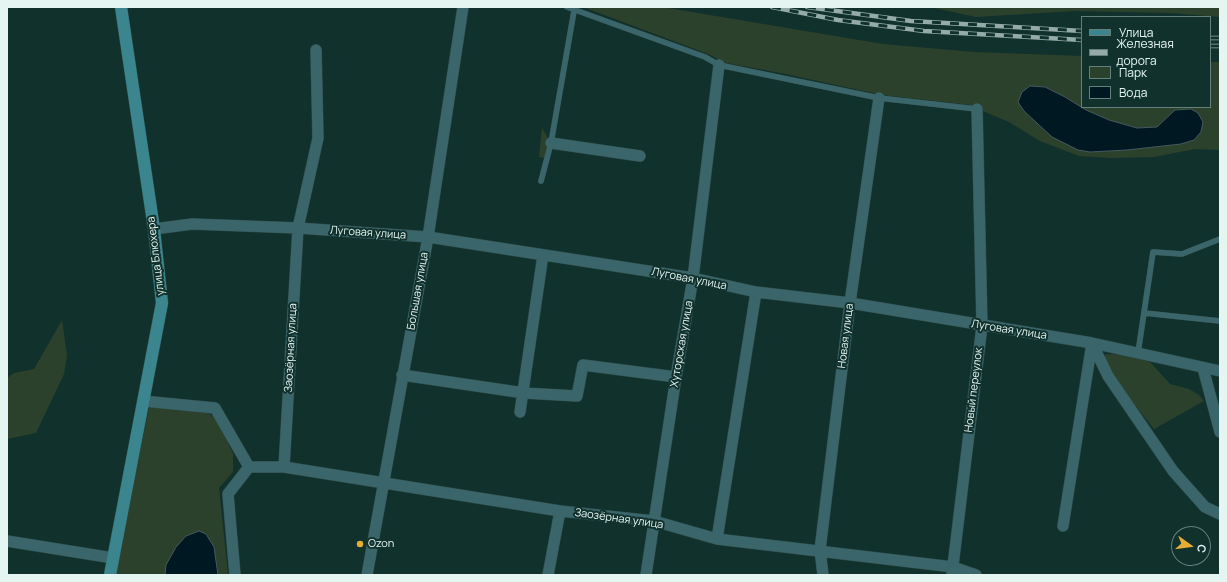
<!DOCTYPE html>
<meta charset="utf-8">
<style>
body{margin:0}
#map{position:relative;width:1227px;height:582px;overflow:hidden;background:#11312d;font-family:Manrope,sans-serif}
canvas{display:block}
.frame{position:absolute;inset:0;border:8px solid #e4f5f2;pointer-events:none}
.legend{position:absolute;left:1081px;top:16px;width:130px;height:92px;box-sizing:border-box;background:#11312d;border:1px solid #657f7c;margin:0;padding:5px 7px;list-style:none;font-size:12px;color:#e4f5f2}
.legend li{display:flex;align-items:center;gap:8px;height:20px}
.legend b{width:20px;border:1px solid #657f7c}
.north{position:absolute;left:1171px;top:526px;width:40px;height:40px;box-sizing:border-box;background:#11312d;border:1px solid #657f7c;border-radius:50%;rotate:104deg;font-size:11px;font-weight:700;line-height:16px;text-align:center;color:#e4f5f2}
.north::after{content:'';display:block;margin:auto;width:14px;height:18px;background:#e5ad36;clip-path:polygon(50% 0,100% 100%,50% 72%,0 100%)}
</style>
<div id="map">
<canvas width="1227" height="582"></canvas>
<div class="frame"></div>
<ul class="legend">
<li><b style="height:5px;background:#3b868e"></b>Улица</li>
<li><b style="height:5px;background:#94aba7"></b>Железная дорога</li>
<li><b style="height:11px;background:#2c412b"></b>Парк</li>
<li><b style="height:11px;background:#001822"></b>Вода</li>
</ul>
<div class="north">С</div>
</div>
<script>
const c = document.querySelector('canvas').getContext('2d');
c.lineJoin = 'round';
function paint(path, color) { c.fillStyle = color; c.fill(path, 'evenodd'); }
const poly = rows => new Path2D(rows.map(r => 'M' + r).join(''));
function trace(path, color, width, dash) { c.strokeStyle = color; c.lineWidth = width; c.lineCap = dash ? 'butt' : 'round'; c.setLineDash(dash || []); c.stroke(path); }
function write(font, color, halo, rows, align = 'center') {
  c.font = font + ' Manrope,sans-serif'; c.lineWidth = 4; c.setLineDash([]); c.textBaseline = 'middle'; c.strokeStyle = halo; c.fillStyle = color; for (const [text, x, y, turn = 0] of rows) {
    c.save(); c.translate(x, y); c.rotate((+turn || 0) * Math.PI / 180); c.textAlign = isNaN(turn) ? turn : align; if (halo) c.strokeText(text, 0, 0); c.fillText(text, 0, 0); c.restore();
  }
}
const green = poly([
 [583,7,662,7,883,44,974,52,1082,56,1082,107,1210,107,1210,62,1220,62,1220,150,1195,149,1154,157,1111,158,1079,156,1040,141,1009,122,980,110,980,106,882,95,781,73,726,63,708,54],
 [1030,86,1045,87,1065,97,1086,110,1109,120,1137,128,1157,127,1175,110,1191,109,1181,144,1127,150,1090,152,1052,137,1024,111],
 [930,7,1220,7,1220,17,1171,13,1074,11,976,17],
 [542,128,551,143,547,159,539,157],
 [62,320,67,355,64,374,36,433,7,439,7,378,14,373,34,369],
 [1111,354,1125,355,1150,362,1170,384,1189,389,1199,395,1204,401,1154,429,1110,374,1102,355],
 [149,408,174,408,207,411,219,423,233,454,233,472,219,488,228,575,218,575,217,563,166,565,165,575,114,575]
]);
const water = poly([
 [1030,86,1045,87,1065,97,1086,110,1109,120,1137,128,1157,127,1175,110,1191,109,1198,113,1203,122,1201,132,1194,140,1181,144,1127,150,1090,152,1078,150,1052,137,1024,111,1018,102,1022,92,1030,86],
 [199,531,206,534,214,547,218,575,165,575,166,565,176,547,186,536,199,531]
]);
const lane = poly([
 [567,7,705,57,719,65,879,98,977,109],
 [541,181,551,143,574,11],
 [1144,313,1220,321],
 [1138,353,1153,252,1182,254,1220,239]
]);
const street = poly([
 [551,143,640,156],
 [154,229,192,224,298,228,428,237,693,278,756,292,850,303,1092,343,1220,371],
 [1092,343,1108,376,1173,471,1205,507,1220,514],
 [1203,368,1220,432],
 [402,375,524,393,577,396,583,365,676,377],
 [143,401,215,408,249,467,284,467,560,511,654,521,717,539,953,567,976,575],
 [520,412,543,255],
 [284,467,298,228,318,138,316,50],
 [1063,526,1092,343],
 [717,539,756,292],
 [7,541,113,558],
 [952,574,982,326,977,109],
 [235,575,228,494,249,467],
 [367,575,428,237,463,7],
 [548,575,560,511],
 [646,575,676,377,693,278,719,65],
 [823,575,820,550,850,303,879,98]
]);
const secondary = poly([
 [110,575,162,303,154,229,121,7]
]);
const rail = poly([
 [772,7,838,20,924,31,1082,40],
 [807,7,911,21,1082,31],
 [1210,38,1220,38],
 [1210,46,1220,46]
]);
const markers = [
 [360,544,4,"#e5ad36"]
];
const streetNames = [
 ["Луговая улица",368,233,4],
 ["улица Блюхера",156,256,-97],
 ["Луговая улица",689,279,11],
 ["Большая улица",418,291,-80],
 ["Луговая улица",1009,330,9],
 ["Новая улица",846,336,-83],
 ["Хуторская улица",682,344,-80],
 ["Заозёрная улица",291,348,-87],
 ["Новый переулок",974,390,-83],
 ["Заозёрная улица",619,519,8]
];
const poiNames = [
 ["Ozon",368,544]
];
paint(green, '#2c412b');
paint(water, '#001822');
trace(water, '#445a60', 1);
trace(lane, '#2f4c49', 6);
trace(street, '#2f4c49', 12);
trace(secondary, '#2f4c49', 13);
trace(lane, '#3a656a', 5.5);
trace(street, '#3a656a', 11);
trace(secondary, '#3b868e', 12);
trace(rail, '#94aba7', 4.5);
trace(rail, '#11312d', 3, [9]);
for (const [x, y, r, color] of markers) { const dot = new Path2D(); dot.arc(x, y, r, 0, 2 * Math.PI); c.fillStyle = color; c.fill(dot); trace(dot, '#11312d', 1.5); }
write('11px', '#e4f5f2', '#11312d', streetNames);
write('11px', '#e4f5f2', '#11312d', poiNames, 'left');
</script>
